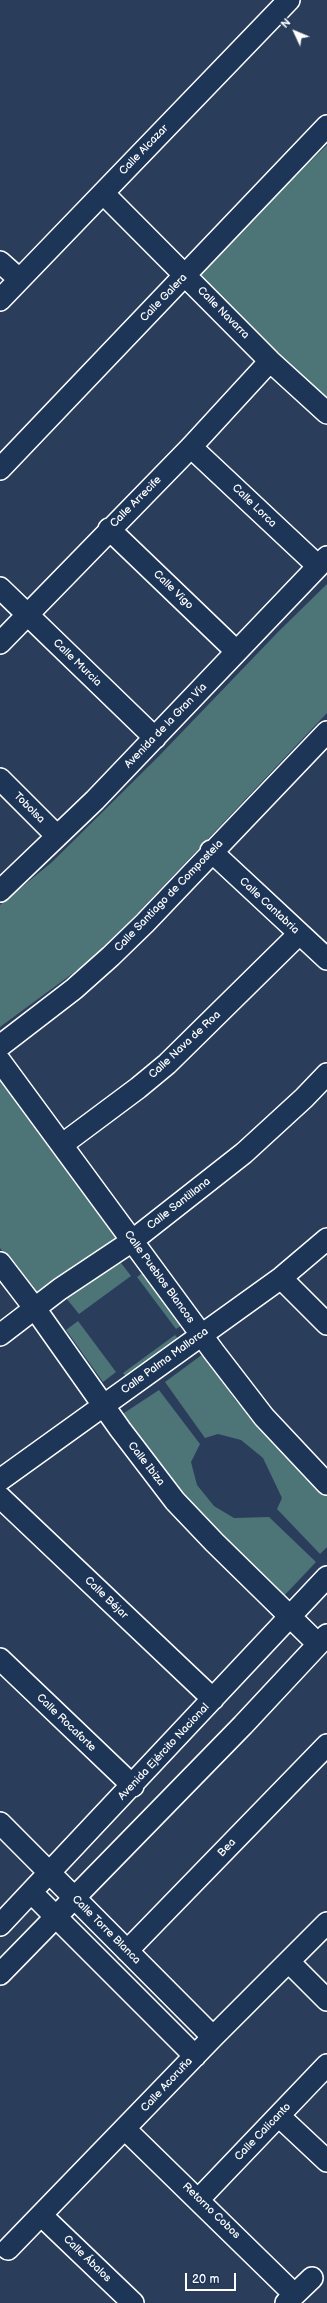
<!DOCTYPE html>
<meta charset="utf-8">
<style>
body{margin:0}
#map{position:relative;width:327px;height:2303px;overflow:hidden;background:#2a3d5b;font-family:"Balsamiq Sans",sans-serif}
canvas{display:block}
.north{position:absolute;left:275px;top:12px;width:40px;height:40px;-webkit-text-stroke:3px #1d3557;paint-order:stroke;rotate:314deg;font-size:11px;font-weight:700;line-height:16px;text-align:center;color:#fff}
.north::after{content:'';display:block;margin:auto;width:14px;height:18px;background:#fff;clip-path:polygon(50% 0,100% 100%,50% 72%,0 100%)}
.scale{position:absolute;left:185px;top:2273px;width:51px;height:18px;box-sizing:border-box;border:2px solid #fff;border-top:0;padding-left:5px;font-size:12px;line-height:14px;white-space:nowrap;color:#fff;-webkit-text-stroke:3px #1d3557;paint-order:stroke}
</style>
<div id="map">
<canvas width="327" height="2303"></canvas>
<div class="north">N</div>
<div class="scale">20 m</div>
</div>
<script>
const c = document.querySelector('canvas').getContext('2d');
c.lineJoin = 'round';
function paint(path, color) { c.fillStyle = color; c.fill(path, 'evenodd'); }
const poly = rows => new Path2D(rows.map(r => 'M' + r).join(''));
function trace(path, color, width, dash) { c.strokeStyle = color; c.lineWidth = width; c.lineCap = dash ? 'butt' : 'round'; c.setLineDash(dash || []); c.stroke(path); }
function write(font, color, halo, rows, align = 'center') {
  c.font = font + ' "Balsamiq Sans",sans-serif'; c.lineWidth = 3.5; c.setLineDash([]); c.textBaseline = 'middle'; c.strokeStyle = halo; c.fillStyle = color; for (const [text, x, y, turn = 0] of rows) {
    c.save(); c.translate(x, y); c.rotate((+turn || 0) * Math.PI / 180); c.textAlign = isNaN(turn) ? turn : align; if (halo) c.strokeText(text, 0, 0); c.fillText(text, 0, 0); c.restore();
  }
}
const green = poly([
 [327,145,327,401,194,277],
 [327,584,327,713,99,954,0,1027,0,905,52,862,158,757,278,632],
 [0,1074,122,1239,39,1301,0,1248],
 [118,1259,131,1276,79,1314,66,1298],
 [153,1265,193,1318,176,1329,137,1277],
 [78,1321,116,1372,103,1382,66,1330],
 [175,1335,188,1352,136,1390,123,1373],
 [203,1354,236,1401,327,1490,327,1547,320,1554,277,1509,282,1498,263,1458,241,1440,218,1434,205,1438,165,1382],
 [159,1390,200,1444,191,1462,197,1485,214,1506,234,1518,269,1517,316,1562,281,1599,188,1506,121,1415]
]);
const minor = poly([
 [103,193,270,361,327,413],
 [0,262,19,279],
 [0,300,289,0],
 [191,447,318,566],
 [0,469,327,126],
 [109,529,236,651],
 [0,588,155,738],
 [0,643,191,447,270,361],
 [0,779,57,836],
 [211,851,327,959],
 [0,891,95,800,327,557],
 [0,1046,74,989,111,956,145,923,327,732],
 [0,1061,214,1352,264,1417,327,1484],
 [63,1144,138,1088,167,1064,299,934],
 [0,1263,36,1310,120,1429,175,1501,214,1542,318,1644],
 [281,1278,327,1324],
 [0,1335,60,1289,132,1241,244,1153,304,1098,327,1074],
 [0,1480,281,1278,327,1239],
 [0,1497,213,1699],
 [0,1659,133,1786],
 [0,1823,213,2037],
 [32,1893,195,2056],
 [0,1925,327,1577],
 [127,1951,327,1745],
 [289,1962,327,2000],
 [0,1974,243,1725,327,1635],
 [279,2116,327,2161],
 [125,2129,294,2294],
 [199,2199,327,2065],
 [41,2215,133,2303],
 [8,2249,213,2037,327,1923],
 [286,2303,312,2278]
]);
const streetNames = [
 ["Calle Alcazar",144,150,-46],
 ["Calle Galera",164,298,-46],
 ["Calle Navarra",223,313,45],
 ["Calle Arrecife",136,502,-45],
 ["Calle Lorca",254,506,44],
 ["Calle Vigo",173,590,44],
 ["Calle Murcia",77,663,44],
 ["Avenida de la Gran Vía",166,726,-46],
 ["Tobolsa",29,808,45],
 ["Calle Santiago de Compostela",169,896,-46],
 ["Calle Cantabria",269,906,43],
 ["Calle Nava de Roa",185,1045,-43],
 ["Calle Santillana",179,1204,-38],
 ["Calle Pueblos Blancos",159,1277,54],
 ["Calle Palma Mallorca",165,1361,-36],
 ["Calle Ibiza",146,1464,52],
 ["Calle Béjar",106,1598,44],
 ["Calle Rocaforte",66,1723,44],
 ["Avenida Ejército Nacional",164,1752,-47],
 ["Bea",227,1848,-46],
 ["Calle Torre Blanca",106,1930,45],
 ["Calle Acoruña",167,2085,-47],
 ["Calle Calicanto",263,2132,-46],
 ["Retorno Cobos",211,2211,44],
 ["Calle Ábalos",87,2259,44]
];
paint(green, '#4d7477');
trace(minor, '#fff', 24);
trace(minor, '#1d3557', 21);
write('11px', '#fff', '#1d3557', streetNames);
</script>
